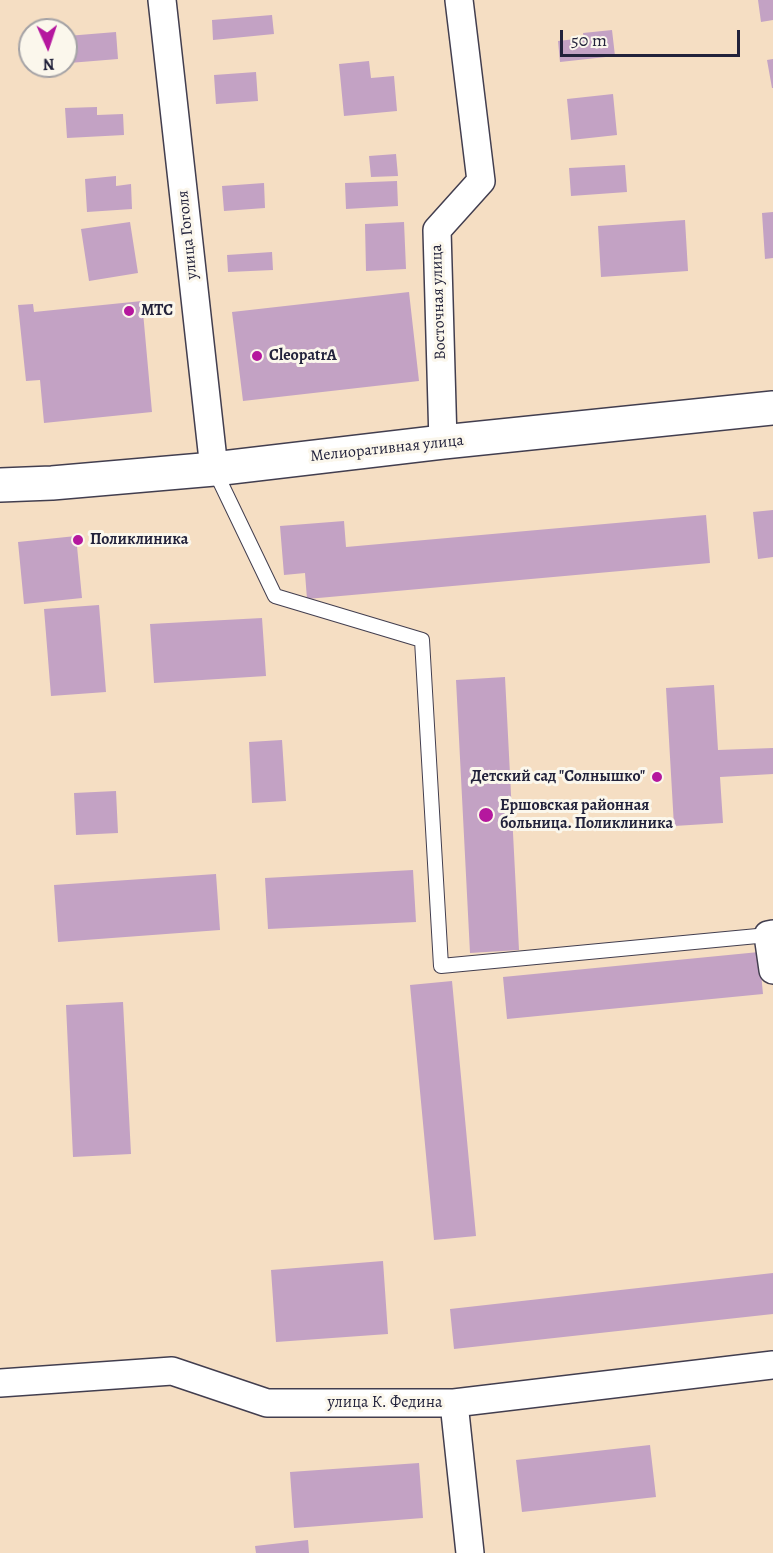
<!DOCTYPE html>
<meta charset="utf-8">
<style>
body{margin:0}
#map{position:relative;width:773px;height:1553px;overflow:hidden;background:#f5dec3;font-family:Alegreya,serif}
canvas{display:block}
.north{position:absolute;left:18px;top:18px;width:60px;height:60px;box-sizing:border-box;background:#fbf7ec;border:2px solid #a4a2a5;border-radius:50%;rotate:177deg;font-size:16px;font-weight:700;line-height:24px;text-align:center;color:#22223b}
.north::after{content:'';display:block;margin:auto;width:21px;height:27px;background:#b5179e;clip-path:polygon(50% 0,100% 100%,50% 72%,0 100%)}
.scale{position:absolute;left:560px;top:30px;width:180px;height:27px;box-sizing:border-box;border:3px solid #22223b;border-top:0;padding-left:8px;font-size:18px;line-height:21px;white-space:nowrap;color:#22223b;-webkit-text-stroke:4px #fbf7ec;paint-order:stroke}
</style>
<div id="map">
<canvas width="773" height="1553"></canvas>
<div class="north">N</div>
<div class="scale">50 m</div>
</div>
<script>
const c = document.querySelector('canvas').getContext('2d');
c.lineJoin = 'round';
function paint(path, color) { c.fillStyle = color; c.fill(path, 'evenodd'); }
const poly = rows => new Path2D(rows.map(r => 'M' + r).join(''));
function trace(path, color, width, dash) { c.strokeStyle = color; c.lineWidth = width; c.lineCap = dash ? 'butt' : 'round'; c.setLineDash(dash || []); c.stroke(path); }
function write(font, color, halo, rows, align = 'center') {
  c.font = font + ' Alegreya,serif'; c.lineWidth = 6; c.setLineDash([]); c.textBaseline = 'middle'; c.strokeStyle = halo; c.fillStyle = color; for (const [text, x, y, turn = 0] of rows) {
    c.save(); c.translate(x, y); c.rotate((+turn || 0) * Math.PI / 180); c.textAlign = isNaN(turn) ? turn : align; if (halo) c.strokeText(text, 0, 0); c.fillText(text, 0, 0); c.restore();
  }
}
const building = poly([
 [758,0,773,0,773,20,761,22],
 [272,15,274,34,213,40,212,20],
 [612,30,615,56,560,62,558,41,584,38,583,33],
 [116,32,118,59,69,63,67,36],
 [773,59,773,88,772,88,767,60],
 [369,61,371,78,394,76,397,111,344,116,339,64],
 [256,72,258,101,216,104,214,75],
 [613,94,617,135,571,140,567,99],
 [97,107,97,115,123,114,124,135,67,138,65,108],
 [396,154,398,176,371,177,369,156],
 [625,165,627,192,571,196,569,168],
 [116,176,116,186,131,184,132,209,87,212,85,179],
 [397,181,398,206,346,209,345,183],
 [264,183,265,208,224,211,222,186],
 [773,212,773,258,765,259,762,213],
 [685,220,688,271,601,277,598,226],
 [130,222,138,273,89,281,81,229],
 [404,222,406,269,366,271,365,224],
 [272,252,273,270,228,272,227,255],
 [409,292,419,381,243,401,232,312],
 [142,301,152,412,44,423,40,380,26,381,18,305,33,304,34,312],
 [773,510,773,557,758,559,753,512],
 [706,515,710,563,307,599,305,573,284,575,280,526,344,521,346,547],
 [76,536,82,598,24,604,18,542],
 [99,605,106,692,51,696,44,609],
 [262,618,266,676,154,683,150,624],
 [505,677,519,950,470,953,456,680],
 [714,685,718,750,773,748,773,774,720,777,723,823,674,826,666,688],
 [282,740,286,801,252,803,249,742],
 [116,791,118,833,76,835,74,793],
 [413,870,416,922,268,929,265,878],
 [216,874,220,930,58,942,54,885],
 [759,952,763,994,507,1019,503,977],
 [452,981,476,1236,434,1240,410,985],
 [123,1002,131,1154,73,1157,66,1005],
 [383,1261,388,1334,276,1342,271,1270],
 [773,1273,773,1314,454,1349,450,1309],
 [650,1445,656,1497,522,1512,516,1460],
 [419,1463,423,1518,294,1528,290,1472],
 [308,1540,309,1553,256,1553,255,1546]
]);
const lane = poly([
 [214,469,275,596,422,640,441,966,768,935]
]);
const street = poly([
 [162,0,214,469],
 [443,442,437,230,481,181,459,0],
 [773,934,768,935,773,970],
 [0,1383,172,1371,267,1403,454,1403,773,1365],
 [454,1403,470,1553]
]);
const secondary = poly([
 [0,485,52,483,214,469,443,442,773,408]
]);
const markers = [
 [129,311,6,"#b5179e"],
 [257,356,6,"#b5179e"],
 [78,540,6,"#b5179e"],
 [657,777,6,"#b5179e"],
 [486,815,8,"#b5179e"]
];
const streetNames = [
 ["улица Гоголя",188,235,-96],
 ["Восточная улица",439,302,-92],
 ["Мелиоративная улица",387,449,-6],
 ["улица К. Федина",385,1403]
];
const poiNames = [
 ["МТС",141,311],
 ["CleopatrA",269,356],
 ["Поликлиника",90,540],
 ["Детский сад \"Солнышко\"",645,777,"right"],
 ["Ершовская районная",500,806],
 ["больница. Поликлиника",500,824]
];
paint(building, '#c3a2c4');
trace(lane, '#423e4f', 16);
trace(street, '#423e4f', 30);
trace(secondary, '#423e4f', 36);
trace(lane, '#fff', 14);
trace(street, '#fff', 27);
trace(secondary, '#fff', 33);
for (const [x, y, r, color] of markers) { const dot = new Path2D(); dot.arc(x, y, r, 0, 2 * Math.PI); c.fillStyle = color; c.fill(dot); trace(dot, '#fbf7ec', 2); }
write('16px', '#22223b', '#fbf7ec', streetNames);
write('bold 16px', '#22223b', '#fbf7ec', poiNames, 'left');
</script>
